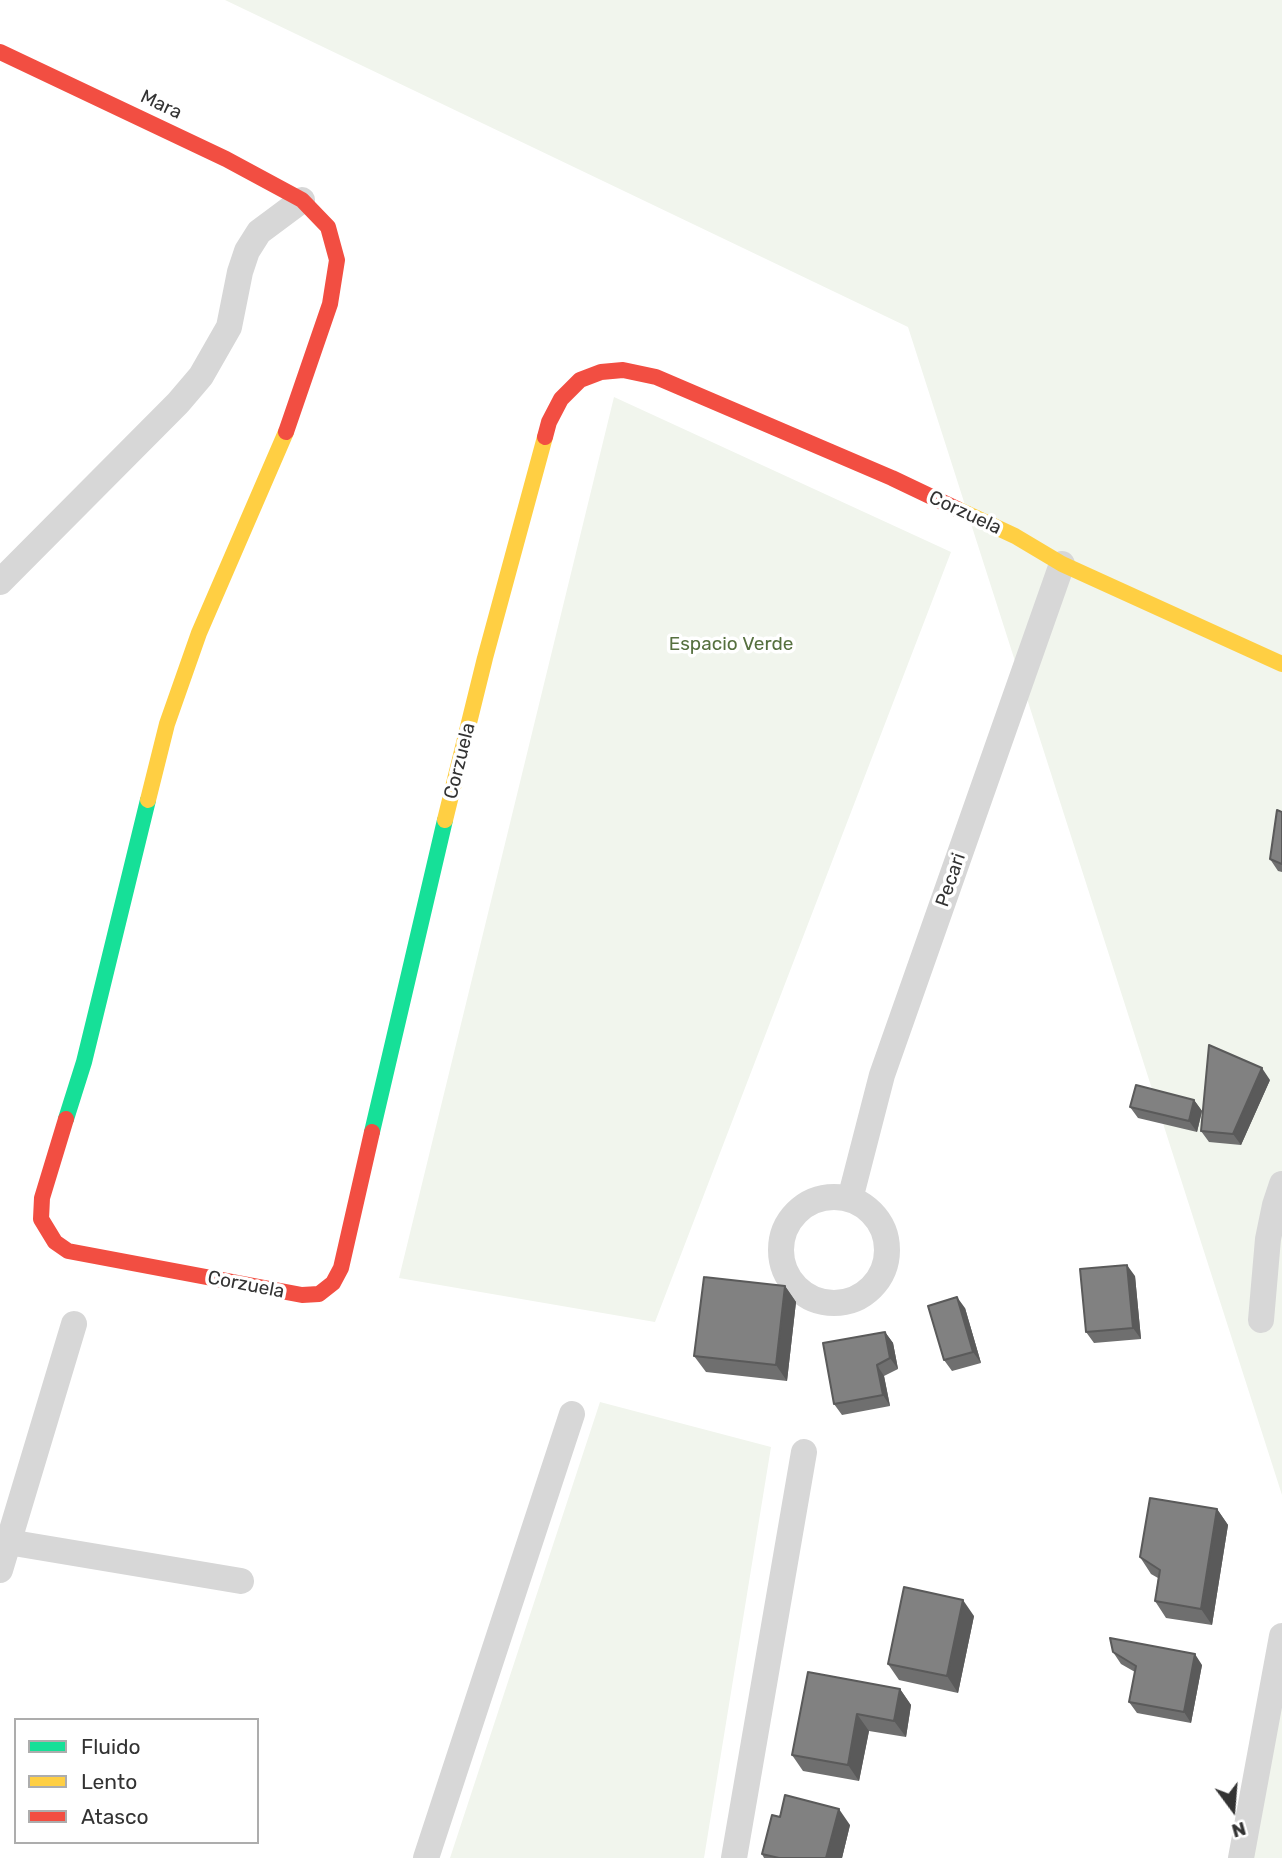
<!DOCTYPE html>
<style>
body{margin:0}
#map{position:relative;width:1282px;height:1858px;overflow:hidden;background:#fff;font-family:Rubik,sans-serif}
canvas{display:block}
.legend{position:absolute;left:14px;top:1718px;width:245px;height:126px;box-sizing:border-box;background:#fff;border:2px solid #adadad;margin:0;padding:9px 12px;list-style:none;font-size:21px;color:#333}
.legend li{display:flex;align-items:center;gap:14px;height:35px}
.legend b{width:35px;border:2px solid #adadad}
.north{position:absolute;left:1198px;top:1774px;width:70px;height:70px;-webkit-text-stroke:5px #fff;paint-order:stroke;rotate:164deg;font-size:19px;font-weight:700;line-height:28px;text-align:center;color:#333}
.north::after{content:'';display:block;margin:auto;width:24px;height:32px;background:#333;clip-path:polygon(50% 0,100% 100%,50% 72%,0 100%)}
</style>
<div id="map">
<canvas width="1282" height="1858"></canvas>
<ul class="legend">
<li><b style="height:9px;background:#16e098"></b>Fluido</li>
<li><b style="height:9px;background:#ffcf43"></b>Lento</li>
<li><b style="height:9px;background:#f24e42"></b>Atasco</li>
</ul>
<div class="north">N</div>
</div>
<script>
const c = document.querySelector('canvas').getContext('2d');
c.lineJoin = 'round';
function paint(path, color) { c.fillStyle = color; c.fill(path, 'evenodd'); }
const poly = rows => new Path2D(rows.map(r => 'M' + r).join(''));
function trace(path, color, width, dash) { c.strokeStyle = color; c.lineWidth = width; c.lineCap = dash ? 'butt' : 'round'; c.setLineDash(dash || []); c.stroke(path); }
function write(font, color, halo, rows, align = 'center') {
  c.font = font + ' Rubik,sans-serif'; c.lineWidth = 7; c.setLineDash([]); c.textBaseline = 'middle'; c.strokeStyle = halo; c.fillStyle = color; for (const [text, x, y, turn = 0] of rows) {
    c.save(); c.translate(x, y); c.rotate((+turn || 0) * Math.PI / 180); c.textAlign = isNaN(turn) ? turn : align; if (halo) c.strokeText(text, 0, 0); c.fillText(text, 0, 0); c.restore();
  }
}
const green = poly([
 [225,0,1282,0,1282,1495,908,327],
 [614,397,951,552,655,1322,399,1278],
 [600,1402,771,1447,704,1858,450,1858],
 [1282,1636,1282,1858,1241,1858]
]);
const street = poly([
 [0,582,178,403,201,376,229,327,240,272,247,251,259,232,302,200],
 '781 1250a53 53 0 1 1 106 0a53 53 0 1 1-106 0Z',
 [850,1199,882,1075,1062,564],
 [1261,1320,1268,1239,1275,1205,1282,1184],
 [8,1542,241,1581],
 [0,1570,74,1324],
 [426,1858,572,1414],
 [734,1858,804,1452],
 [1241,1858,1282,1636]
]);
const fast = poly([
 [66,1119,84,1062,148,800],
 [372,1132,445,820]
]);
const slow = poly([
 [957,509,1015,536,1062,564,1282,664],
 [148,800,167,724,199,633,286,432],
 [445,820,485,658,545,437]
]);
const jam = poly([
 [0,52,226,159,302,200,328,227,337,260,330,304,286,432],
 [545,437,549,422,561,399,580,380,601,372,623,370,656,377,892,478,957,509],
 [66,1119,42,1198,41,1219,55,1242,68,1251,302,1295,319,1294,333,1283,341,1268,372,1132]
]);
const wall = poly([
 [1282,812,1282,872,1278,871,1270,859],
 [1270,1080,1241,1145,1209,1142,1201,1131],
 [1194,1100,1202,1111,1197,1132,1138,1118,1130,1107],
 [1135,1276,1141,1339,1094,1343,1086,1332],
 [785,1286,796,1302,787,1381,706,1372,694,1356],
 [965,1308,981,1363,952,1371,944,1360],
 [885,1332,893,1343,898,1369,884,1376,890,1406,842,1415,834,1404],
 [1217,1509,1228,1525,1212,1625,1166,1618,1155,1601,1158,1578,1151,1574,1140,1557],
 [974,1616,958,1693,899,1680,888,1664],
 [1113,1652,1202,1665,1191,1723,1137,1713,1129,1702,1135,1672,1121,1664],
 [808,1672,900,1689,911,1705,906,1737,869,1731,859,1781,803,1771,792,1755],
 [780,1817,850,1825,842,1858,764,1858,762,1854]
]);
const shadedWall = poly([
 [1262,1068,1270,1080,1241,1145,1233,1134],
 [1194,1100,1202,1111,1197,1132,1189,1121],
 [1127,1265,1135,1276,1141,1339,1133,1328],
 [785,1286,796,1302,787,1381,776,1365],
 [957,1297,965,1308,981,1363,973,1352],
 [885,1332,893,1343,898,1369,890,1358],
 [877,1365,884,1376,890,1406,883,1395],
 [1217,1509,1228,1525,1212,1625,1201,1609],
 [963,1600,974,1616,958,1693,947,1676],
 [1195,1654,1202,1665,1191,1723,1184,1712],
 [900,1689,911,1705,906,1737,894,1721],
 [857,1714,869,1731,859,1781,848,1765],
 [839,1809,850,1825,842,1858,826,1858]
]);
const building = poly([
 [1277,810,1282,812,1282,864,1270,859,1277,810],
 [1209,1045,1262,1068,1233,1134,1201,1131,1209,1045],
 [1136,1085,1194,1100,1189,1121,1130,1107,1136,1085],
 [1127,1265,1133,1328,1086,1332,1080,1269,1127,1265],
 [704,1277,785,1286,776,1365,694,1356,704,1277],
 [957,1297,973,1352,944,1360,928,1306,957,1297],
 [885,1332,890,1358,877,1365,883,1395,834,1404,823,1343,885,1332],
 [1150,1498,1217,1509,1201,1609,1155,1601,1160,1570,1140,1557,1150,1498],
 [904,1587,963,1600,947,1676,888,1664,904,1587],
 [1110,1638,1195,1654,1184,1712,1129,1702,1136,1666,1113,1652,1110,1638],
 [808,1672,900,1689,894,1721,857,1714,848,1765,792,1755,808,1672],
 [785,1795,839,1809,826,1858,779,1858,762,1854,772,1815,780,1817,785,1795]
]);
const streetNames = [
 ["Mara",161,105,25],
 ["Corzuela",965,513,25],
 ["Corzuela",460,761,-76],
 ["Pecari",951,880,-71],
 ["Corzuela",246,1285,11]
];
const parkNames = [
 ["Espacio Verde",731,645]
];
paint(green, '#f1f5ed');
trace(street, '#d7d7d7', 26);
trace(fast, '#16e098', 16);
trace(slow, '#ffcf43', 16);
trace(jam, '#f24e42', 16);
paint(wall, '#6f6f6f');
paint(shadedWall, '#5a5a5a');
paint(building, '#818181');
trace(building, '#5a5a5a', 2);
write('19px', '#333', '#fff', streetNames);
write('19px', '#56703f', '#fff', parkNames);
</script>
